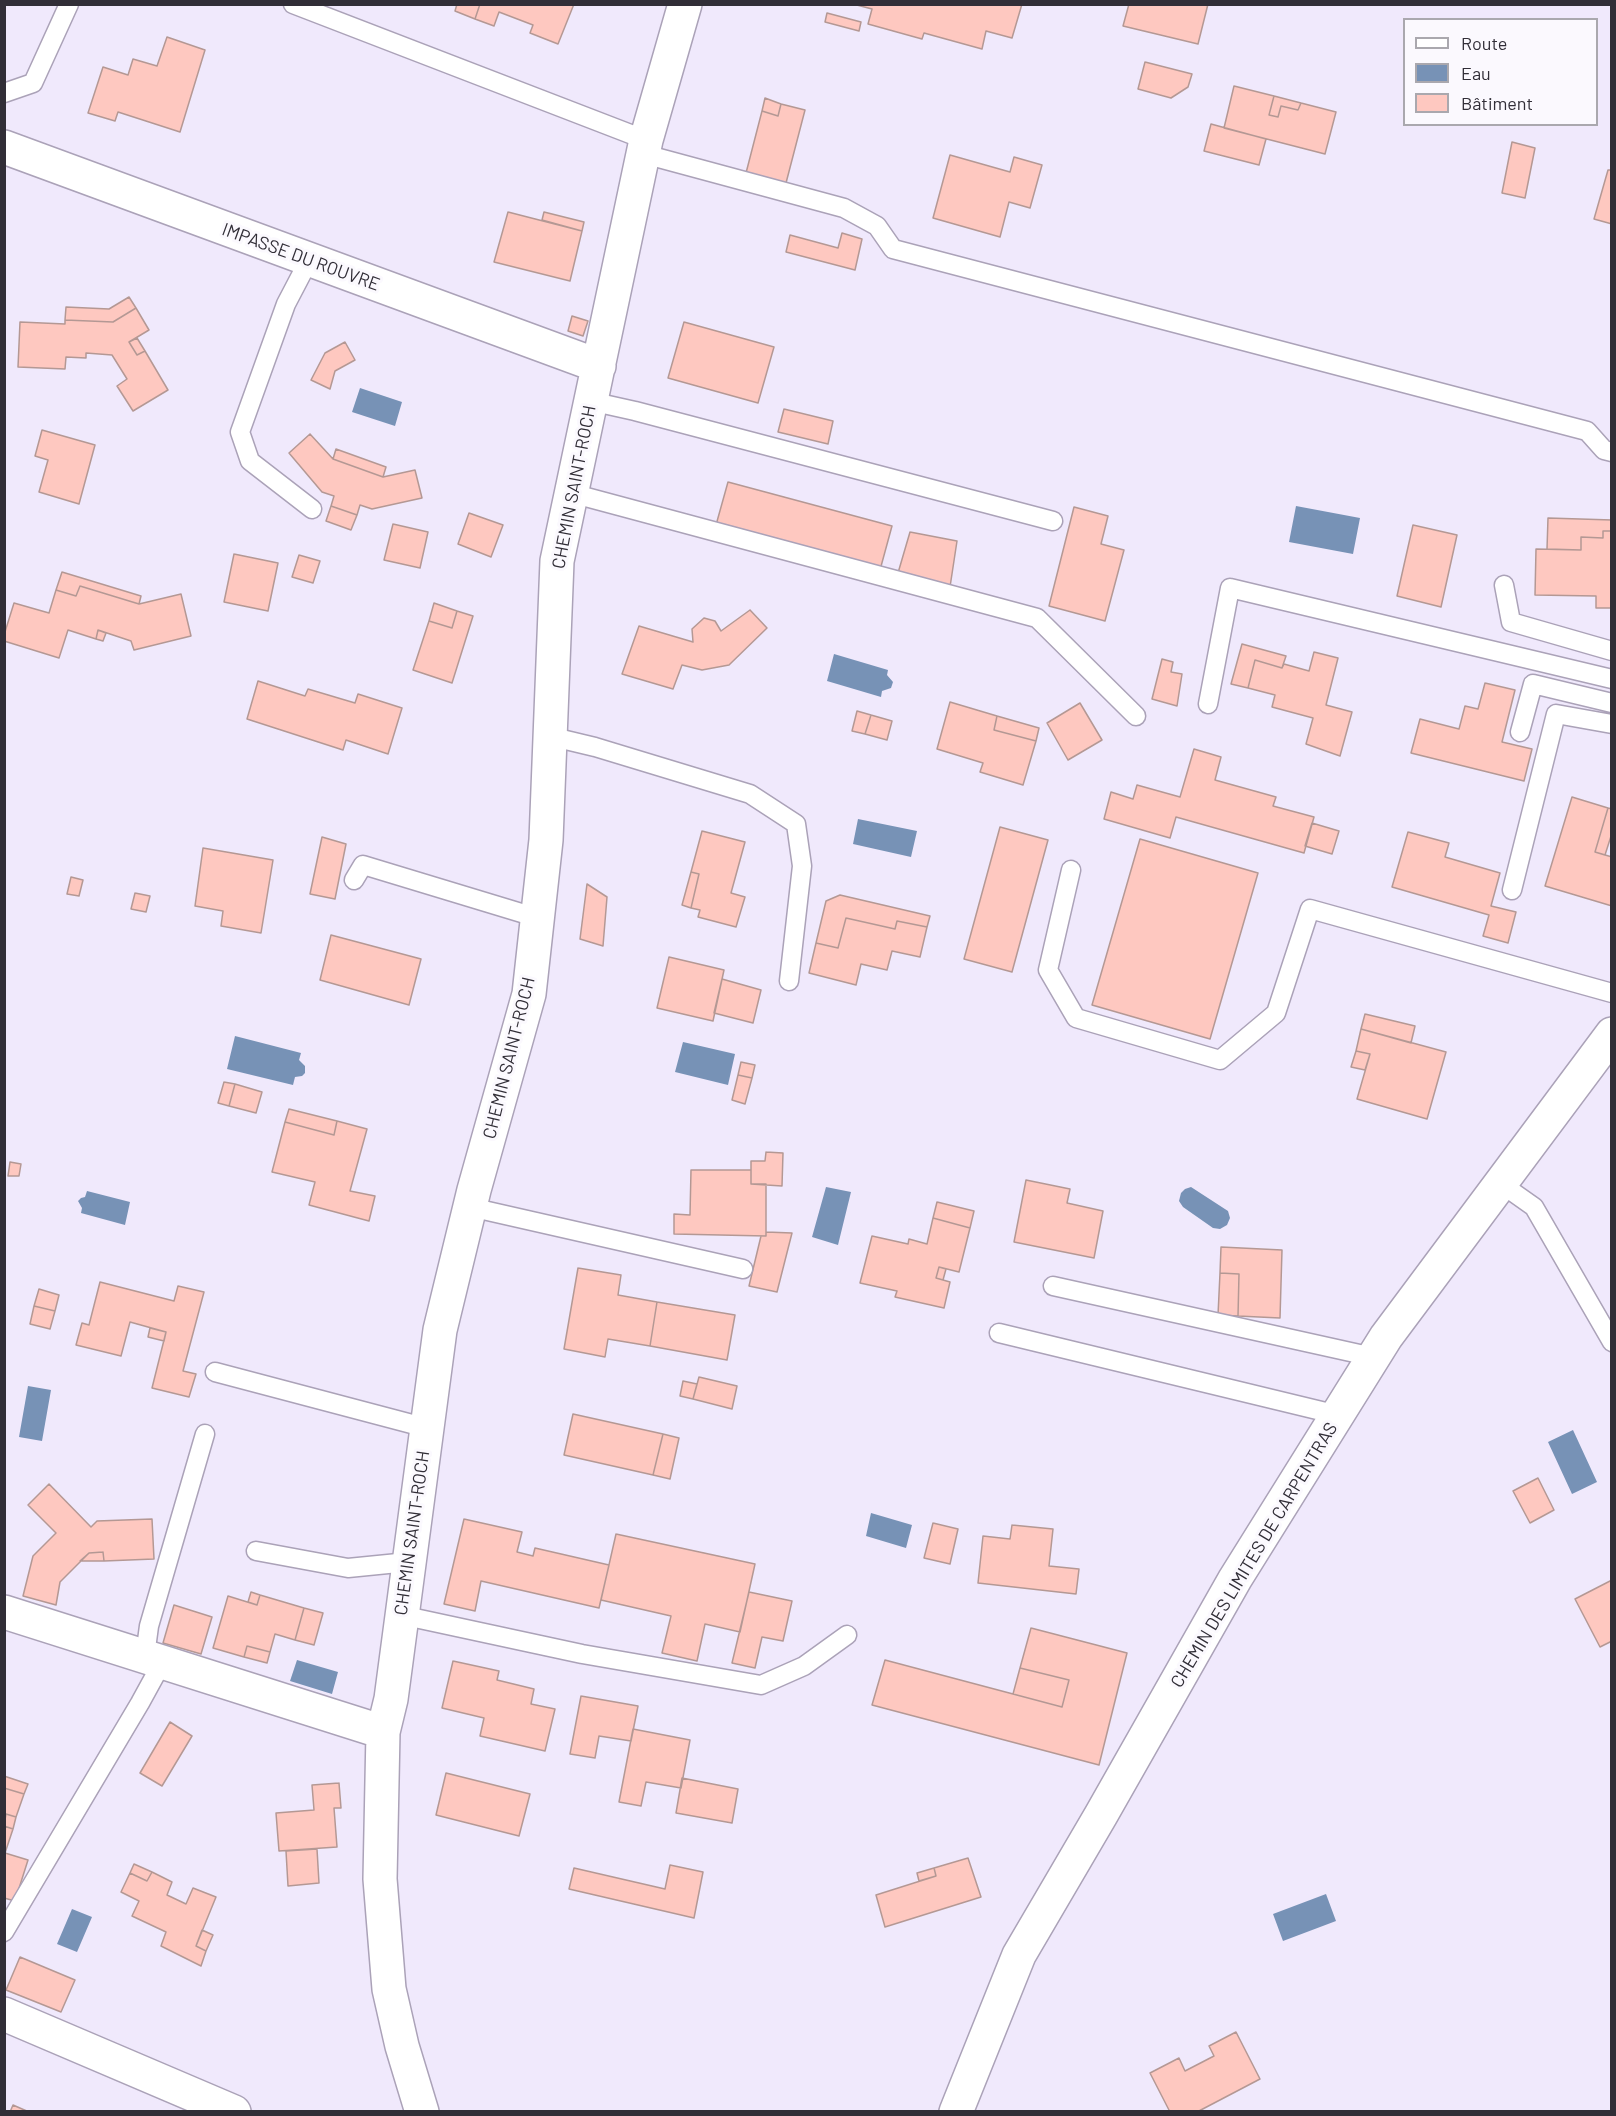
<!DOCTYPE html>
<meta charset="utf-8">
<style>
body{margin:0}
#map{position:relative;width:1616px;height:2116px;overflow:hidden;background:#f0e9fc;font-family:Barlow,sans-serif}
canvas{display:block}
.frame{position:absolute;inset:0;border:6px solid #312e37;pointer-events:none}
.legend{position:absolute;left:1403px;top:18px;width:195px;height:108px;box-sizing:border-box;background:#fbf9fe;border:2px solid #aaa8ae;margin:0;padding:8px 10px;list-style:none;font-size:18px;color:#312e37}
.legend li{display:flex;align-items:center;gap:12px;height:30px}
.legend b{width:30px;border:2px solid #aaa8ae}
</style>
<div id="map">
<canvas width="1616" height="2116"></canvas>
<div class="frame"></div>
<ul class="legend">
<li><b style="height:8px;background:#fff"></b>Route</li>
<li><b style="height:16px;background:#7792b6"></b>Eau</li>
<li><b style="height:16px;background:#fec8c0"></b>Bâtiment</li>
</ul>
</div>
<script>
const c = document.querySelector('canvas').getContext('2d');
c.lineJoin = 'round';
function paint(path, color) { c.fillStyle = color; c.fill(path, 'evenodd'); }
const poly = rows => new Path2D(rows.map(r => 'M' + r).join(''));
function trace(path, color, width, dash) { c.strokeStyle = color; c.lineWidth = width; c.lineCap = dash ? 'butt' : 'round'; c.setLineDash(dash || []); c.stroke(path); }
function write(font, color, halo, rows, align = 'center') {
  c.font = font + ' Barlow,sans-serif'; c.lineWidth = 6; c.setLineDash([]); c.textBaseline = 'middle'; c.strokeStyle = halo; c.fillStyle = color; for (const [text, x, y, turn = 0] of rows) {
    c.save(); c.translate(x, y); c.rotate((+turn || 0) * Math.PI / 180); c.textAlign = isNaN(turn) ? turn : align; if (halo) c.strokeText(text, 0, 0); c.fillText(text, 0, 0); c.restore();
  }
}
const water = poly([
 [360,388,402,402,395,426,352,412],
 [1296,506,1360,518,1353,554,1289,542],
 [834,654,888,670,887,675,893,682,891,688,882,691,881,697,827,681],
 [858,819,917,831,911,857,853,844],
 [235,1036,301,1053,299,1060,305,1066,305,1073,302,1076,295,1077,293,1085,227,1069],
 [683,1042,735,1054,728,1085,675,1072],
 [826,1187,851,1192,838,1245,812,1237],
 [1191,1187,1228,1211,1230,1218,1227,1225,1220,1229,1213,1228,1183,1207,1179,1201,1181,1193,1185,1189],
 [87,1191,130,1202,125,1225,81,1213,82,1208,78,1201,81,1198,85,1197],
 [28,1386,51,1390,42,1441,19,1437],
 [1573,1430,1597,1482,1572,1494,1548,1442],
 [871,1513,912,1525,906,1548,866,1536],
 [297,1660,338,1672,332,1694,290,1681],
 [1326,1894,1336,1921,1283,1941,1273,1914],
 [72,1909,92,1917,77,1952,57,1944]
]);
const building = poly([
 [457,4,480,4,475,19,455,11,457,4],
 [480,4,574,4,558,44,530,33,533,25,499,12,494,26,475,19,480,4],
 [853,4,1022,4,1012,38,986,31,982,49,924,33,922,39,868,24,872,9,853,4],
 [1129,4,1208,4,1198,44,1123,26,1129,4],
 [827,13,861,22,859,31,825,22,827,13],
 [167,37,205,50,180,132,118,112,115,121,88,113,103,67,128,75,133,59,157,66,167,37],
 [1145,62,1192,74,1188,87,1171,98,1138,89,1145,62],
 [1234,86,1274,96,1269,115,1278,117,1281,106,1298,110,1301,103,1336,112,1325,154,1224,128,1234,86],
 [1274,96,1301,103,1298,110,1281,106,1278,117,1269,115,1274,96],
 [765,98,781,104,778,116,762,111,765,98],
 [781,104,805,110,786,183,746,173,762,111,778,116,781,104],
 [1211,124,1266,139,1259,165,1204,151,1211,124],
 [1512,142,1535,148,1525,198,1502,193,1512,142],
 [950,155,1010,172,1014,157,1042,165,1030,208,1009,202,1000,237,933,218,950,155],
 [1608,170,1612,170,1612,224,1594,219,1608,170],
 [508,212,582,231,570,281,494,262,508,212],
 [544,212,584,222,582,231,542,220,544,212],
 [842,233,862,239,855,270,786,252,790,235,838,248,842,233],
 [129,297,136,308,113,322,65,320,66,307,109,309,129,297],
 [136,308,149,330,129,342,137,355,145,351,168,390,133,411,117,386,127,379,112,355,86,353,86,358,66,357,65,369,18,367,20,322,65,324,65,320,113,322,136,308],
 [572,316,588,321,583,336,568,331,572,316],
 [684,322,774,347,758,403,668,378,684,322],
 [137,338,145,351,137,355,129,342,137,338],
 [345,342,355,360,335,371,330,389,311,380,325,353,345,342],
 [784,409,833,421,828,444,778,432,784,409],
 [42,430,95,445,79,504,39,492,48,460,35,456,42,430],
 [310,434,333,459,383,477,415,470,422,498,372,509,360,505,357,515,331,506,334,496,322,492,289,453,310,434],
 [336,449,386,467,383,477,333,459,336,449],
 [728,482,892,526,880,570,716,525,728,482],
 [331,506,357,515,351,530,326,521,331,506],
 [1074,507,1108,516,1101,544,1124,550,1105,621,1049,606,1074,507],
 [469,513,503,525,491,557,458,544,469,513],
 [1548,518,1612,520,1612,531,1603,531,1603,538,1581,537,1581,550,1547,549,1548,518],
 [393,524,428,532,420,568,384,560,393,524],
 [1413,525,1457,535,1441,607,1397,596,1413,525],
 [1603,531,1612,531,1612,608,1596,608,1596,596,1535,595,1536,549,1581,550,1581,537,1603,538,1603,531],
 [910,532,957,541,950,587,898,573,910,532],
 [234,554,278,563,268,611,224,602,234,554],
 [299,555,320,561,313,583,292,577,299,555],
 [62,572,141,596,139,604,80,586,76,596,56,590,62,572],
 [80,586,139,604,181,594,191,636,134,650,131,641,98,630,96,639,68,630,59,658,4,641,4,635,14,603,49,613,56,590,76,596,80,586],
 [434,603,457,611,452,628,429,621,434,603],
 [750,610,767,628,729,665,702,670,682,665,673,689,622,674,639,626,693,642,692,629,704,618,715,621,721,631,750,610],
 [457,611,473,616,452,683,413,670,429,621,452,628,457,611],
 [98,630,106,633,103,641,96,639,98,630],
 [1242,644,1286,656,1282,668,1255,660,1248,688,1231,684,1242,644],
 [1314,652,1338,658,1326,705,1352,712,1340,756,1306,744,1313,718,1272,707,1275,695,1248,688,1255,660,1282,668,1284,664,1309,671,1314,652],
 [1162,659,1173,662,1171,672,1182,674,1177,706,1152,699,1162,659],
 [258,681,305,696,308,689,355,703,358,694,402,708,388,754,346,740,343,750,247,719,258,681],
 [1485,683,1515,690,1502,742,1532,749,1524,781,1411,753,1420,719,1459,729,1465,706,1478,709,1485,683],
 [950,702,997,716,994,730,1036,741,1023,785,980,772,983,763,937,749,950,702],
 [1080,703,1102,740,1068,760,1047,723,1080,703],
 [857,711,871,715,865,734,852,731,857,711],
 [871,715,892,721,887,740,865,734,871,715],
 [997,716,1039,728,1036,741,994,730,997,716],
 [1194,749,1221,757,1215,780,1276,797,1273,806,1314,817,1304,853,1176,817,1170,838,1104,819,1111,792,1133,799,1137,785,1180,797,1194,749],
 [1572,797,1608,808,1595,852,1612,857,1612,906,1545,886,1572,797],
 [1608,808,1612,809,1612,833,1605,855,1595,852,1608,808],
 [1312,823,1339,831,1332,854,1305,846,1312,823],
 [1000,827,1048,840,1012,972,964,959,1000,827],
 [702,831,745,842,731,893,745,897,736,927,698,917,700,910,691,908,699,874,691,872,702,831],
 [1408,832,1449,843,1445,857,1500,873,1491,906,1516,912,1508,943,1483,936,1489,915,1392,887,1408,832],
 [322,837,346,844,335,899,310,894,322,837],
 [1140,839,1258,873,1210,1039,1092,1005,1140,839],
 [203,848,273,860,261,933,221,926,223,911,195,906,203,848],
 [691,872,699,874,691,908,682,905,691,872],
 [71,877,83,880,79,896,67,894,71,877],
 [587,884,607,897,603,946,580,939,587,884],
 [135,893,150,896,146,912,131,909,135,893],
 [840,895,930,916,927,927,897,921,895,929,846,918,838,948,816,943,826,901,840,895],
 [846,918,895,929,897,921,927,927,920,957,892,951,887,970,861,964,856,985,809,973,816,943,838,948,846,918],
 [331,935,421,959,409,1005,320,980,331,935],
 [669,957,724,970,713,1021,657,1008,669,957],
 [722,979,761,990,753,1023,714,1013,722,979],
 [1365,1014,1415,1026,1411,1043,1361,1029,1365,1014],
 [1361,1029,1446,1052,1427,1119,1357,1099,1370,1054,1356,1051,1361,1029],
 [1356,1051,1370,1054,1365,1070,1351,1067,1356,1051],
 [741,1062,755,1065,752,1078,738,1075,741,1062],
 [738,1075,752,1078,745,1104,732,1100,738,1075],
 [224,1082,235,1084,229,1106,218,1103,224,1082],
 [235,1084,262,1092,256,1113,229,1106,235,1084],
 [289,1109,337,1121,334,1135,285,1122,289,1109],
 [337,1121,367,1129,350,1191,375,1196,369,1221,309,1205,315,1182,272,1172,285,1122,334,1135,337,1121],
 [766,1152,783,1153,782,1186,751,1184,751,1161,765,1161,766,1152],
 [10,1162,21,1164,19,1176,8,1176,10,1162],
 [691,1170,751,1170,751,1184,766,1184,766,1236,674,1234,674,1214,690,1215,691,1170],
 [1026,1180,1070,1189,1067,1203,1103,1211,1094,1258,1014,1242,1026,1180],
 [937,1202,974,1211,970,1228,933,1218,937,1202],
 [933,1218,970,1228,959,1272,939,1267,936,1278,950,1282,944,1308,895,1297,897,1291,860,1283,872,1236,908,1244,909,1239,927,1244,933,1218],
 [766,1232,792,1233,777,1292,749,1286,761,1236,766,1236,766,1232],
 [1221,1247,1282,1250,1280,1318,1238,1316,1239,1274,1220,1273,1221,1247],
 [939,1267,946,1269,943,1280,936,1278,939,1267],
 [578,1268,621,1275,618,1295,657,1302,650,1346,608,1339,605,1357,564,1349,578,1268],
 [1220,1273,1239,1274,1238,1316,1218,1315,1220,1273],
 [100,1282,174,1301,178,1286,204,1292,183,1371,196,1374,189,1397,152,1388,166,1332,130,1322,121,1356,76,1345,82,1323,89,1325,100,1282],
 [39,1289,59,1295,55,1311,34,1306,39,1289],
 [657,1302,735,1315,727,1360,650,1346,657,1302],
 [34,1306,55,1311,50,1329,30,1324,34,1306],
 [150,1328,166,1332,164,1341,148,1337,150,1328],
 [699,1377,737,1386,732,1409,693,1399,699,1377],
 [683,1381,697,1384,693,1399,680,1396,683,1381],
 [573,1414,663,1434,653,1475,564,1455,573,1414],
 [663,1434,679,1438,670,1479,653,1475,663,1434],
 [1538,1478,1554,1510,1530,1523,1513,1491,1538,1478],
 [49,1484,91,1527,97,1521,152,1519,154,1559,104,1561,103,1552,89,1553,60,1582,56,1605,23,1596,33,1556,56,1533,28,1505,49,1484],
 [464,1519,522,1532,517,1552,533,1556,535,1548,609,1565,599,1608,481,1581,475,1611,444,1604,464,1519],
 [933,1523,958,1529,950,1564,924,1558,933,1523],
 [1012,1525,1053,1529,1049,1566,1079,1569,1076,1594,978,1583,983,1536,1010,1539,1012,1525],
 [616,1534,755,1564,740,1632,705,1624,697,1661,662,1653,671,1616,601,1600,616,1534],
 [103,1552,104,1561,80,1561,89,1553,103,1552],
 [1612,1580,1612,1641,1600,1647,1575,1599,1612,1580],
 [251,1592,260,1595,257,1605,248,1602,251,1592],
 [749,1592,792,1601,783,1641,762,1637,755,1668,732,1663,749,1592],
 [260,1595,304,1608,295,1640,275,1634,270,1652,247,1646,244,1657,213,1648,228,1596,257,1605,260,1595],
 [174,1605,212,1617,201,1654,163,1643,174,1605],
 [304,1608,323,1613,314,1645,295,1640,304,1608],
 [1031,1628,1127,1653,1099,1765,872,1705,885,1660,1062,1707,1069,1680,1020,1668,1031,1628],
 [247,1646,270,1652,267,1663,244,1657,247,1646],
 [453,1661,499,1671,497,1680,534,1689,531,1704,555,1709,545,1751,480,1736,484,1718,442,1708,453,1661],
 [1020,1668,1069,1680,1062,1707,1013,1694,1020,1668],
 [581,1696,638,1706,631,1741,599,1736,595,1758,570,1754,581,1696],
 [170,1722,192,1736,162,1786,140,1773,170,1722],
 [633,1729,690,1740,681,1788,646,1782,641,1806,619,1802,633,1729],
 [446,1773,530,1794,519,1836,436,1815,446,1773],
 [4,1776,28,1784,24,1794,4,1788,4,1776],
 [682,1778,738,1789,732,1823,676,1813,682,1778],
 [339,1783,341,1808,334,1808,337,1847,279,1851,276,1813,314,1810,312,1785,339,1783],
 [4,1788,24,1794,16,1817,6,1814,4,1818,4,1788],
 [6,1814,16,1817,13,1829,4,1826,6,1814],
 [4,1826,13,1829,5,1853,28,1860,15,1901,4,1898,4,1826],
 [317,1849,319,1883,288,1886,286,1851,317,1849],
 [968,1858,981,1897,885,1927,876,1895,936,1876,934,1868,968,1858],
 [134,1864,152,1872,147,1881,130,1873,134,1864],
 [670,1865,703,1872,694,1918,569,1889,574,1868,665,1889,670,1865],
 [934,1868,936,1876,919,1881,917,1873,934,1868],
 [152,1872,172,1882,167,1895,186,1904,193,1888,216,1897,196,1946,206,1951,201,1966,161,1946,166,1932,132,1916,139,1901,121,1892,130,1873,147,1881,152,1872],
 [202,1930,213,1935,206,1951,196,1946,202,1930],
 [20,1957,75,1980,61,2012,6,1990,20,1957],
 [1236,2032,1260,2079,1197,2112,1170,2112,1150,2073,1179,2058,1185,2071,1214,2056,1209,2046,1236,2032],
 [13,2105,29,2112,10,2112,13,2105]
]);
const lane = poly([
 [293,4,646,140],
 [4,93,33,83,69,4],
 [644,154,844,208,877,226,893,249,1587,431,1604,450,1612,452],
 [309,260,286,304,240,432,250,461,312,509],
 [590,401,635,411,1053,521],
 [571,493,1037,618,1136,716],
 [1504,585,1511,622,1612,651],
 [1208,704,1230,588,1612,679],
 [1520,732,1533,684,1612,703],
 [549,736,595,747,750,794,796,824,802,866,789,981],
 [1071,870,1048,970,1076,1018,1220,1060,1276,1013,1310,909,1612,993],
 [354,880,363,865,538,918],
 [1512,890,1556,714,1612,724],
 [1500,1183,1534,1207,1612,1342],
 [470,1207,743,1269],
 [1053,1286,1373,1357],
 [999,1333,1338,1415],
 [215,1372,427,1428],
 [256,1551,348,1568,408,1562],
 [401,1615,582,1654,761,1685,804,1666,847,1635],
 [145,1656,149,1626,205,1434],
 [4,1932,140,1703,163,1661]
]);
const street = poly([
 [4,147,599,366],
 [4,1612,383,1732],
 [4,2014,234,2112],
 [422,2112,402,2046,389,1989,380,1879,383,1732,391,1699,440,1330,474,1190,529,994,546,840,557,561,646,140,685,4],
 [956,2112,1019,1955,1101,1815,1235,1579,1386,1337,1612,1034]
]);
const streetNames = [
 ["IMPASSE DU ROUVRE",301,257,20],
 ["CHEMIN SAINT-ROCH",574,487,-79],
 ["CHEMIN SAINT-ROCH",509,1058,-76],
 ["CHEMIN SAINT-ROCH",412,1533,-82],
 ["CHEMIN DES LIMITES DE CARPENTRAS",1254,1555,-59]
];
paint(water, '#7792b6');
paint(building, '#fec8c0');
trace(building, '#b49894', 1.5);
trace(lane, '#aba2b8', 21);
trace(street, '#aba2b8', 36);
trace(lane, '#fff', 18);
trace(street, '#fff', 33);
write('18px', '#312e37', '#fbf9fe', streetNames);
</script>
